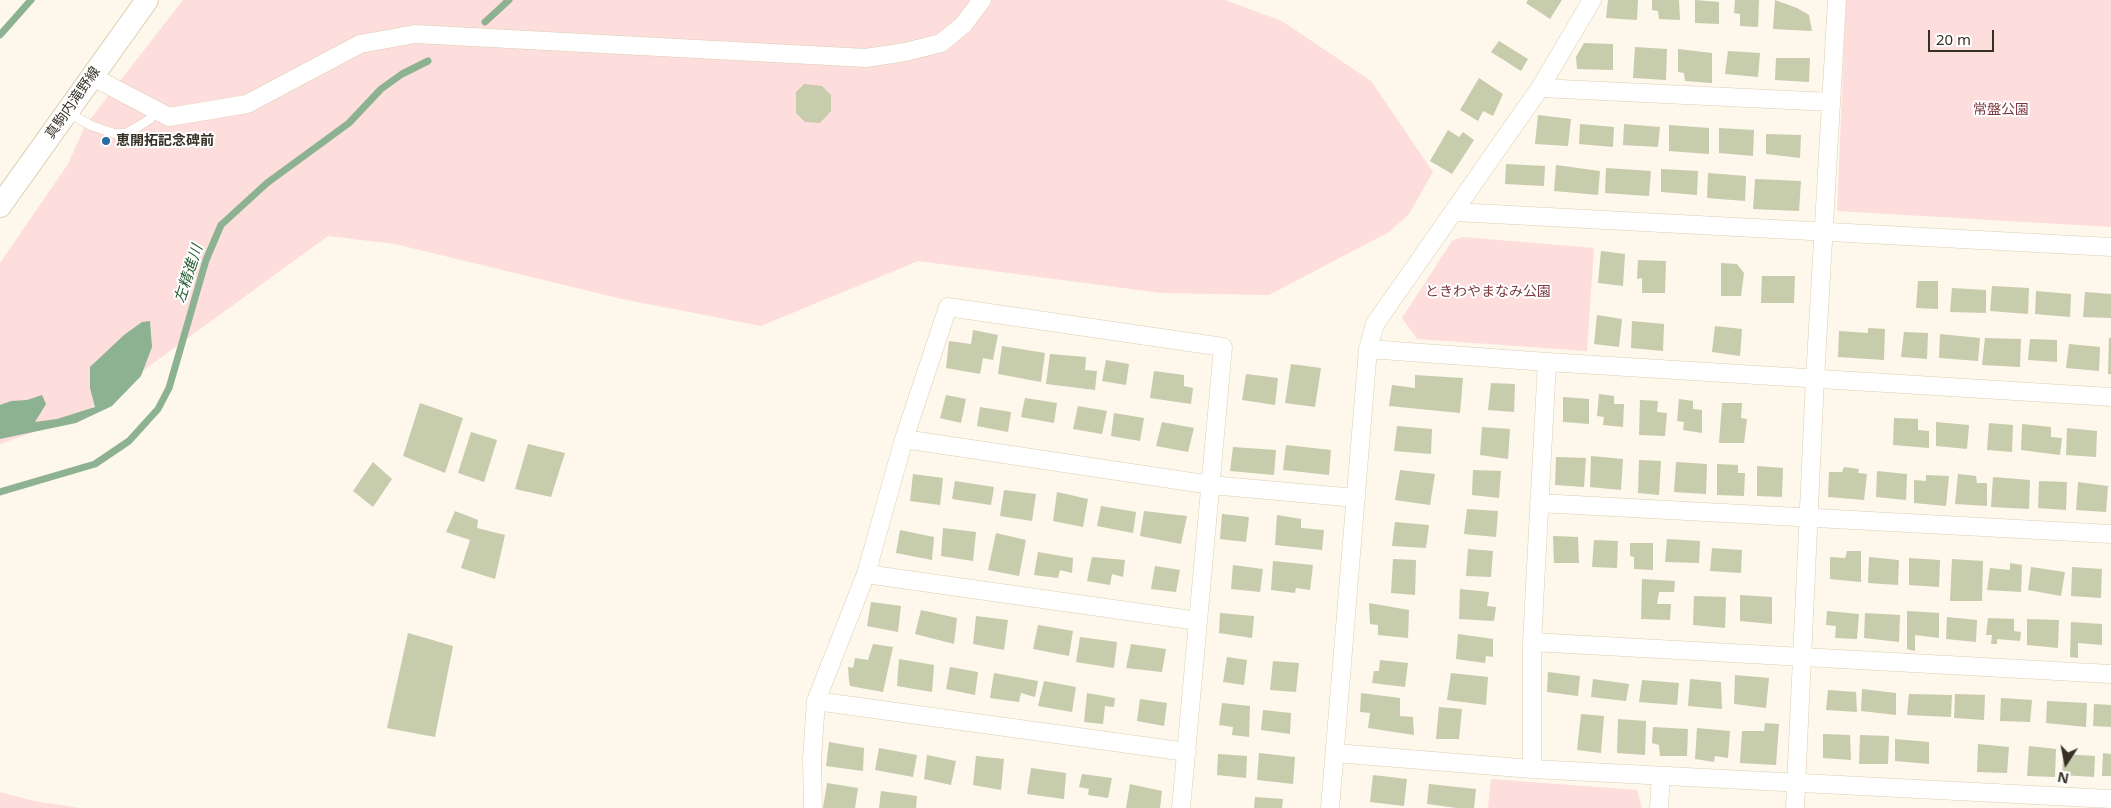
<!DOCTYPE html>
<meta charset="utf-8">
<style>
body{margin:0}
#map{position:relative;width:2111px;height:808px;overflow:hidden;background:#fef7eb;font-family:"Noto Sans",sans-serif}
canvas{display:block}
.north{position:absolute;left:2041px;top:738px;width:50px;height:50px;-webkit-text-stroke:4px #fff;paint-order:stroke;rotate:191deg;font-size:14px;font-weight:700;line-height:20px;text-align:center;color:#373125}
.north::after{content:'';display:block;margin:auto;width:18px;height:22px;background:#373125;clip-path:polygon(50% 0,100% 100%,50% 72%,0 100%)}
.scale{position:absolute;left:1928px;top:30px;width:66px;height:22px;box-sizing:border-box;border:2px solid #373125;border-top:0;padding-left:6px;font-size:15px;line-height:18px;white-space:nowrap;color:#373125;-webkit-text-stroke:4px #fff;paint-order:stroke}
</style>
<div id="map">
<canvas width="2111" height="808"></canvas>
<div class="north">N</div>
<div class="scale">20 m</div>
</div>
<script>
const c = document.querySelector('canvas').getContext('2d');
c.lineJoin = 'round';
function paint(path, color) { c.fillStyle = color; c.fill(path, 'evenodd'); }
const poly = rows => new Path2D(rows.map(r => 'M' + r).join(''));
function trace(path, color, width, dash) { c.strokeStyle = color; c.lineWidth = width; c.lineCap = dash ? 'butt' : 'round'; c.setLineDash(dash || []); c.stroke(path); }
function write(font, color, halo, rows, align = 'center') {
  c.font = font + ' "Noto Sans","Noto Sans JP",sans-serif'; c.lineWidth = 4; c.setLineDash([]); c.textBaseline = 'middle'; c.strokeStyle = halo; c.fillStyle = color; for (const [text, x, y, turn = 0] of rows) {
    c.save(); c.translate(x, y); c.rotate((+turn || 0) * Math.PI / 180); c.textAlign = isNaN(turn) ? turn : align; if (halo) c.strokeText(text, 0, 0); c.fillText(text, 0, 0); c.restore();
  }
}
const green = poly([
 [183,0,1225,0,1282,21,1371,81,1433,172,1409,214,1389,232,1269,295,1161,293,918,261,761,326,622,299,395,244,328,236,82,415,0,444,0,263,68,164,85,126],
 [1846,0,2111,0,2111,227,1837,211],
 [1462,237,1594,248,1587,351,1417,339,1402,318,1452,241],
 [1491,779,1637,790,1642,808,1488,808],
 [0,792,34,801,80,808,0,808]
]);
const water = poly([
 [150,321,152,347,141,376,112,406,76,423,0,439,0,405,11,401,27,400,42,395,46,404,35,422,57,419,95,407,90,388,90,367,124,335,142,322]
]);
const stream = poly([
 [485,22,509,0],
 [0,35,31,0],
 [0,492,95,464,129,441,158,409,169,388,206,260,221,225,267,183,349,123,381,89,402,74,428,61]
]);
const building = poly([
 [1528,0,1562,0,1550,19,1526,3],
 [1608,0,1638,0,1637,20,1606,18],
 [1652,0,1679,0,1680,20,1659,19,1658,11,1652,10],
 [1695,0,1719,2,1719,24,1695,23],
 [1735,0,1759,0,1758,27,1740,26,1740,14,1734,13],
 [1775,0,1797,8,1809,15,1812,31,1773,29],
 [1499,41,1528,59,1521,71,1491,52],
 [1584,43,1613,44,1613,70,1577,69,1576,57],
 [1635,47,1667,49,1666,80,1633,78],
 [1678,49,1712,53,1712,83,1685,81,1684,73,1678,72],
 [1728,51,1760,53,1758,77,1725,74],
 [1776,58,1810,58,1809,82,1775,80],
 [1479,78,1503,94,1493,116,1483,111,1478,121,1460,110],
 [804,84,822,86,831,95,831,111,820,123,805,122,796,113,796,92],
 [1538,115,1571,119,1568,146,1535,144],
 [1580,124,1614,127,1613,147,1579,144],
 [1624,124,1660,127,1658,147,1623,145],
 [1669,125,1709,128,1709,154,1669,151],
 [1719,128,1754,130,1753,156,1719,153],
 [1448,130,1459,137,1463,132,1474,140,1452,174,1430,161],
 [1766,134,1801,135,1800,158,1766,154],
 [1506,164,1545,166,1544,186,1505,184],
 [1556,165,1600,171,1598,195,1554,191],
 [1606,168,1651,171,1649,196,1605,193],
 [1661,169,1698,171,1697,195,1661,192],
 [1708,173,1746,176,1745,201,1707,198],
 [1755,179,1801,181,1799,211,1753,209],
 [1601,251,1625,254,1623,286,1598,283],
 [1638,260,1666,261,1665,293,1642,293,1642,278,1637,279],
 [1721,263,1737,264,1744,273,1741,296,1721,296],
 [1762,276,1795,276,1794,303,1761,303],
 [1918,281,1938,281,1938,309,1916,308],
 [1992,286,2029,288,2028,314,1990,311],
 [1952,288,1986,290,1986,313,1950,312],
 [2036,291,2071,294,2070,317,2035,314],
 [2085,292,2111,294,2111,318,2083,317],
 [1597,315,1622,319,1619,347,1594,344],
 [1632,321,1664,324,1663,351,1631,348],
 [1715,326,1742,329,1740,356,1712,352],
 [1868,328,1885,329,1884,360,1838,357,1839,331,1868,333],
 [973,330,998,335,993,360,983,358,980,374,946,368,949,341,971,344],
 [1904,332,1928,333,1927,359,1901,357],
 [1940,334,1980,338,1978,361,1939,358],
 [1985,338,2021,339,2020,367,1982,365],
 [2109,338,2111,338,2111,374,2108,374],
 [2030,339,2057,340,2057,362,2028,360],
 [2069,344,2100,347,2099,371,2066,368],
 [1002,346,1045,353,1041,382,998,374],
 [1050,354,1086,357,1085,370,1097,371,1095,390,1046,384],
 [1106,360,1129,364,1126,385,1102,381],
 [1291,364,1321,368,1315,407,1285,403],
 [1154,371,1184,375,1184,386,1193,388,1191,404,1150,398],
 [1246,374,1278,378,1275,405,1242,400],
 [1415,375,1463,378,1460,413,1389,406,1392,385,1415,388],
 [1491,383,1515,384,1514,412,1488,410],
 [1599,394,1614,396,1614,404,1624,404,1623,427,1603,425,1604,417,1597,416],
 [946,395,966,399,961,423,940,418],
 [1563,397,1589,399,1589,424,1563,422],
 [1025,398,1057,403,1054,423,1021,417],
 [1679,399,1693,401,1693,409,1702,410,1702,433,1683,430,1684,422,1677,421],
 [1640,400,1658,401,1657,412,1667,413,1665,436,1639,435],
 [420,403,463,418,445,473,403,456],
 [1722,403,1742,403,1741,418,1747,419,1744,443,1719,443],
 [1078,406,1107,411,1102,434,1073,429],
 [980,407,1011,412,1008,432,977,426],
 [1114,413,1144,418,1140,441,1111,436],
 [1894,418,1918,419,1918,430,1929,431,1929,448,1893,445],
 [1162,422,1194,428,1188,452,1156,446],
 [1936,422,1969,425,1967,449,1936,446],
 [1989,423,2013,425,2012,452,1987,450],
 [2022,424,2051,427,2051,437,2062,438,2060,455,2021,450],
 [1397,426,1432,429,1431,454,1394,451],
 [1482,427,1510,429,1508,459,1480,455],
 [2067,428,2097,431,2096,457,2066,455],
 [471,432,497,440,484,482,458,473],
 [528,444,565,453,551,497,515,489],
 [1286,445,1331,450,1329,475,1283,470],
 [1233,447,1276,450,1274,475,1230,471],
 [1591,456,1623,459,1621,490,1590,487],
 [1556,457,1586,458,1584,487,1555,485],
 [1639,460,1661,461,1659,495,1638,493],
 [373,462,392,479,373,507,353,491],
 [1676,462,1707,464,1706,494,1674,492],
 [1717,464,1738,465,1738,473,1745,473,1744,496,1717,495],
 [1757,466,1783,468,1782,497,1757,496],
 [1844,467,1859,469,1858,473,1867,474,1864,500,1828,497,1829,472,1842,472],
 [1400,470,1435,474,1430,505,1395,500],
 [1473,470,1501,471,1499,498,1472,495],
 [1877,471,1907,474,1906,500,1876,497],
 [913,474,943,478,940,505,910,501],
 [1958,474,1976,476,1977,483,1987,483,1987,506,1955,504],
 [1926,475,1949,476,1946,506,1914,503,1914,480,1926,481],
 [1993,477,2030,480,2029,509,1991,507],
 [955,481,994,487,991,505,952,499],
 [2039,481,2067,482,2066,510,2038,508],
 [2078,482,2108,486,2106,512,2076,510],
 [1004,490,1036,494,1032,521,1000,516],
 [1057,492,1088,499,1083,527,1053,521],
 [1101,506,1136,512,1133,533,1097,526],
 [1467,509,1498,511,1496,537,1464,534],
 [455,511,478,520,477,528,505,535,495,579,461,568,470,540,446,532],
 [1144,511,1187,516,1181,544,1140,536],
 [1222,514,1249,517,1246,542,1220,539],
 [1277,515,1301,519,1301,528,1324,530,1322,550,1275,545],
 [1395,522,1429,525,1426,548,1392,546],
 [943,528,976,532,973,561,941,556],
 [900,530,934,537,932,560,896,553],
 [996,533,1026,540,1019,576,988,570],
 [1553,536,1578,537,1579,563,1554,563],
 [1667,539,1700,541,1699,563,1665,562],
 [1594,540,1618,541,1617,568,1592,567],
 [1630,543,1653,543,1653,570,1634,569,1634,557,1630,556],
 [1712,548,1742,550,1741,573,1710,571],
 [1468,549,1493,551,1491,577,1466,576],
 [1847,551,1861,551,1861,582,1830,579,1830,557,1845,558],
 [1038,552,1073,558,1072,573,1060,570,1058,578,1034,575],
 [1092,557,1125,560,1123,577,1112,574,1110,585,1087,581],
 [1869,557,1899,560,1898,585,1868,583],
 [1909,558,1940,560,1939,587,1909,585],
 [1393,559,1416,560,1415,595,1391,593],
 [1952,559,1983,561,1982,601,1950,601],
 [1273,561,1313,565,1310,590,1296,588,1295,593,1271,590],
 [2010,563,2022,565,2021,592,1987,590,1990,568,2010,570],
 [1233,565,1263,569,1260,592,1231,589],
 [1155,566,1180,570,1176,592,1151,589],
 [2031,567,2065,572,2061,596,2028,590],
 [2072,567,2102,569,2101,598,2071,596],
 [1642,579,1675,581,1674,592,1659,592,1657,604,1671,604,1670,620,1641,619],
 [1460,589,1489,592,1487,606,1496,607,1494,621,1459,619],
 [1740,595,1772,597,1772,624,1740,621],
 [1694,596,1726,597,1725,628,1693,625],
 [871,602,901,606,898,632,867,626],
 [1369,603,1409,610,1408,638,1378,635,1378,625,1370,624],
 [921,610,957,618,954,644,915,634],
 [1827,611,1859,614,1857,639,1835,638,1836,626,1826,625],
 [1907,611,1939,613,1939,638,1915,635,1915,651,1907,649],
 [1220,613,1254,616,1252,638,1219,633],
 [1865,613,1900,615,1899,642,1864,638],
 [976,616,1008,620,1004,650,973,644],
 [1947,617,1977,620,1976,642,1946,639],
 [1988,618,2014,619,2014,631,2021,632,2020,641,1997,639,1997,644,1991,644,1992,635,1986,635],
 [2027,619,2059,620,2058,648,2027,645],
 [2071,622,2102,624,2102,645,2078,643,2078,658,2070,657],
 [1038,625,1073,631,1069,656,1033,649],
 [408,633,453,646,435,737,387,728],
 [1458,634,1493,639,1493,657,1486,656,1485,663,1456,659],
 [1080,637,1117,642,1114,668,1076,662],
 [873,644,893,647,883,692,850,686,849,681,848,667,853,668,855,658,868,660],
 [1131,644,1166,649,1162,672,1126,668],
 [1227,657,1247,660,1244,685,1223,682],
 [899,659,934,665,932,692,897,686],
 [1380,660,1408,663,1405,687,1372,683,1374,671,1379,671],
 [1273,661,1299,663,1296,692,1270,690],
 [950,667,978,672,975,695,946,689],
 [1548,672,1580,676,1578,696,1547,692],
 [994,673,1038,681,1035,697,1021,693,1019,702,990,698],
 [1451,673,1488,677,1486,705,1447,700],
 [1735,675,1769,678,1766,708,1734,704],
 [1593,679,1629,684,1626,701,1591,697],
 [1690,679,1721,682,1722,709,1688,706],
 [1642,680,1679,683,1677,705,1639,702],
 [1044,681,1076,687,1072,712,1038,706],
 [1862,689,1896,693,1896,715,1861,711],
 [1828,690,1856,692,1857,712,1826,710],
 [1087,693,1115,698,1114,707,1105,706,1103,724,1084,722],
 [1361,693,1400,698,1400,716,1413,717,1414,735,1368,728,1370,713,1360,712],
 [1909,694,1952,695,1951,717,1907,715],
 [1955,694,1985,695,1984,720,1954,718],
 [2001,698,2032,700,2030,722,2000,721],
 [1140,699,1167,703,1164,726,1137,721],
 [2047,701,2087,703,2086,727,2046,723],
 [1222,703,1250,706,1249,737,1232,735,1233,727,1219,725],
 [2094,704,2111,705,2111,727,2093,726],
 [1439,707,1462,709,1459,739,1436,739],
 [1263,710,1291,713,1290,734,1261,730],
 [1581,714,1604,716,1601,753,1577,750],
 [1618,719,1646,721,1645,755,1617,753],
 [1765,723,1779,724,1776,765,1740,763,1742,731,1764,731],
 [1653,727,1688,729,1687,756,1660,756,1659,745,1652,743],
 [1697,728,1730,731,1728,758,1715,756,1714,762,1695,759],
 [1823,734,1850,735,1851,760,1823,758],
 [1860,735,1889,736,1888,764,1859,764],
 [1895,739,1929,742,1929,764,1895,761],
 [829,742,864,748,863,771,826,766],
 [1978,744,2009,747,2007,773,1977,772],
 [2029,746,2056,749,2055,777,2027,776],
 [879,748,917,755,913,777,875,770],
 [1259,753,1295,757,1293,784,1257,780],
 [2103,753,2111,754,2111,776,2102,776],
 [1218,754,1247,756,1246,778,1217,775],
 [2063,754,2095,756,2094,777,2062,775],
 [927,755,956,761,951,785,924,779],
 [976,756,1004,759,1001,790,973,785],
 [1031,768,1066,773,1064,799,1027,794],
 [1082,774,1112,778,1108,798,1088,795,1089,789,1079,787],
 [1373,775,1407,779,1404,806,1370,802],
 [827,783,858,788,855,808,823,808],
 [1130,784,1162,791,1160,808,1126,808],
 [1429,784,1476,789,1474,808,1457,808,1427,804],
 [881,791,917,796,916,808,879,808],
 [1255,797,1283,799,1282,808,1254,808]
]);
const service = poly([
 [67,112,92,126,116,134,127,133,139,126,150,119,155,110]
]);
const minor = poly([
 [91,76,169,117,247,104,360,44,415,34,866,58,905,52,941,43,963,25,982,0],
 [1540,88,1831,102],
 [1455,212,2111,247],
 [1368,349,1547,362,2111,397],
 [904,439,1211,485,1356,498],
 [1539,503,2111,534],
 [866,574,1198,621],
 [1532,642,2111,674],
 [816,701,1187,752],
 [1335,753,1532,769,2111,799],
 [1532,769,1532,642,1547,362],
 [813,808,812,759,816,701,866,574,904,439,948,307,1223,347,1181,808],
 [1330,808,1368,349,1375,324,1540,88,1592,0],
 [1659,808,1661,776],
 [1795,808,1815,379,1837,0]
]);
const tertiary = poly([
 [0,206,147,0]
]);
const markers = [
 [106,141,5,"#276da2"]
];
const streetNames = [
 ["真駒内滝野線",73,103,-55]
];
const parkNames = [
 ["常盤公園",2001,110],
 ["ときわやまなみ公園",1488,292]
];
const poiNames = [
 ["恵開拓記念碑前",116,141]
];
const waterNames = [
 ["左精進川",189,274,-72]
];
paint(green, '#fedddd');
paint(water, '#8db291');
trace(stream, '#8db291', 7);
paint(building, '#c7ccad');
trace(service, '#ddcdb0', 10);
trace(minor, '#ddcdb0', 19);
trace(tertiary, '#ddcdb0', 24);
trace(service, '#fff', 9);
trace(minor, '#fff', 18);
trace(tertiary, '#fff', 22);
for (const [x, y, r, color] of markers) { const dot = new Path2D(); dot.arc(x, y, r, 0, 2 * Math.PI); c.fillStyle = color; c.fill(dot); trace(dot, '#fff', 2); }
write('14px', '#373125', '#fff', streetNames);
write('14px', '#7b393e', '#fff', parkNames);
write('bold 14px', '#373125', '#fff', poiNames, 'left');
write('italic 15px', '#295f32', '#fff', waterNames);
</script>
